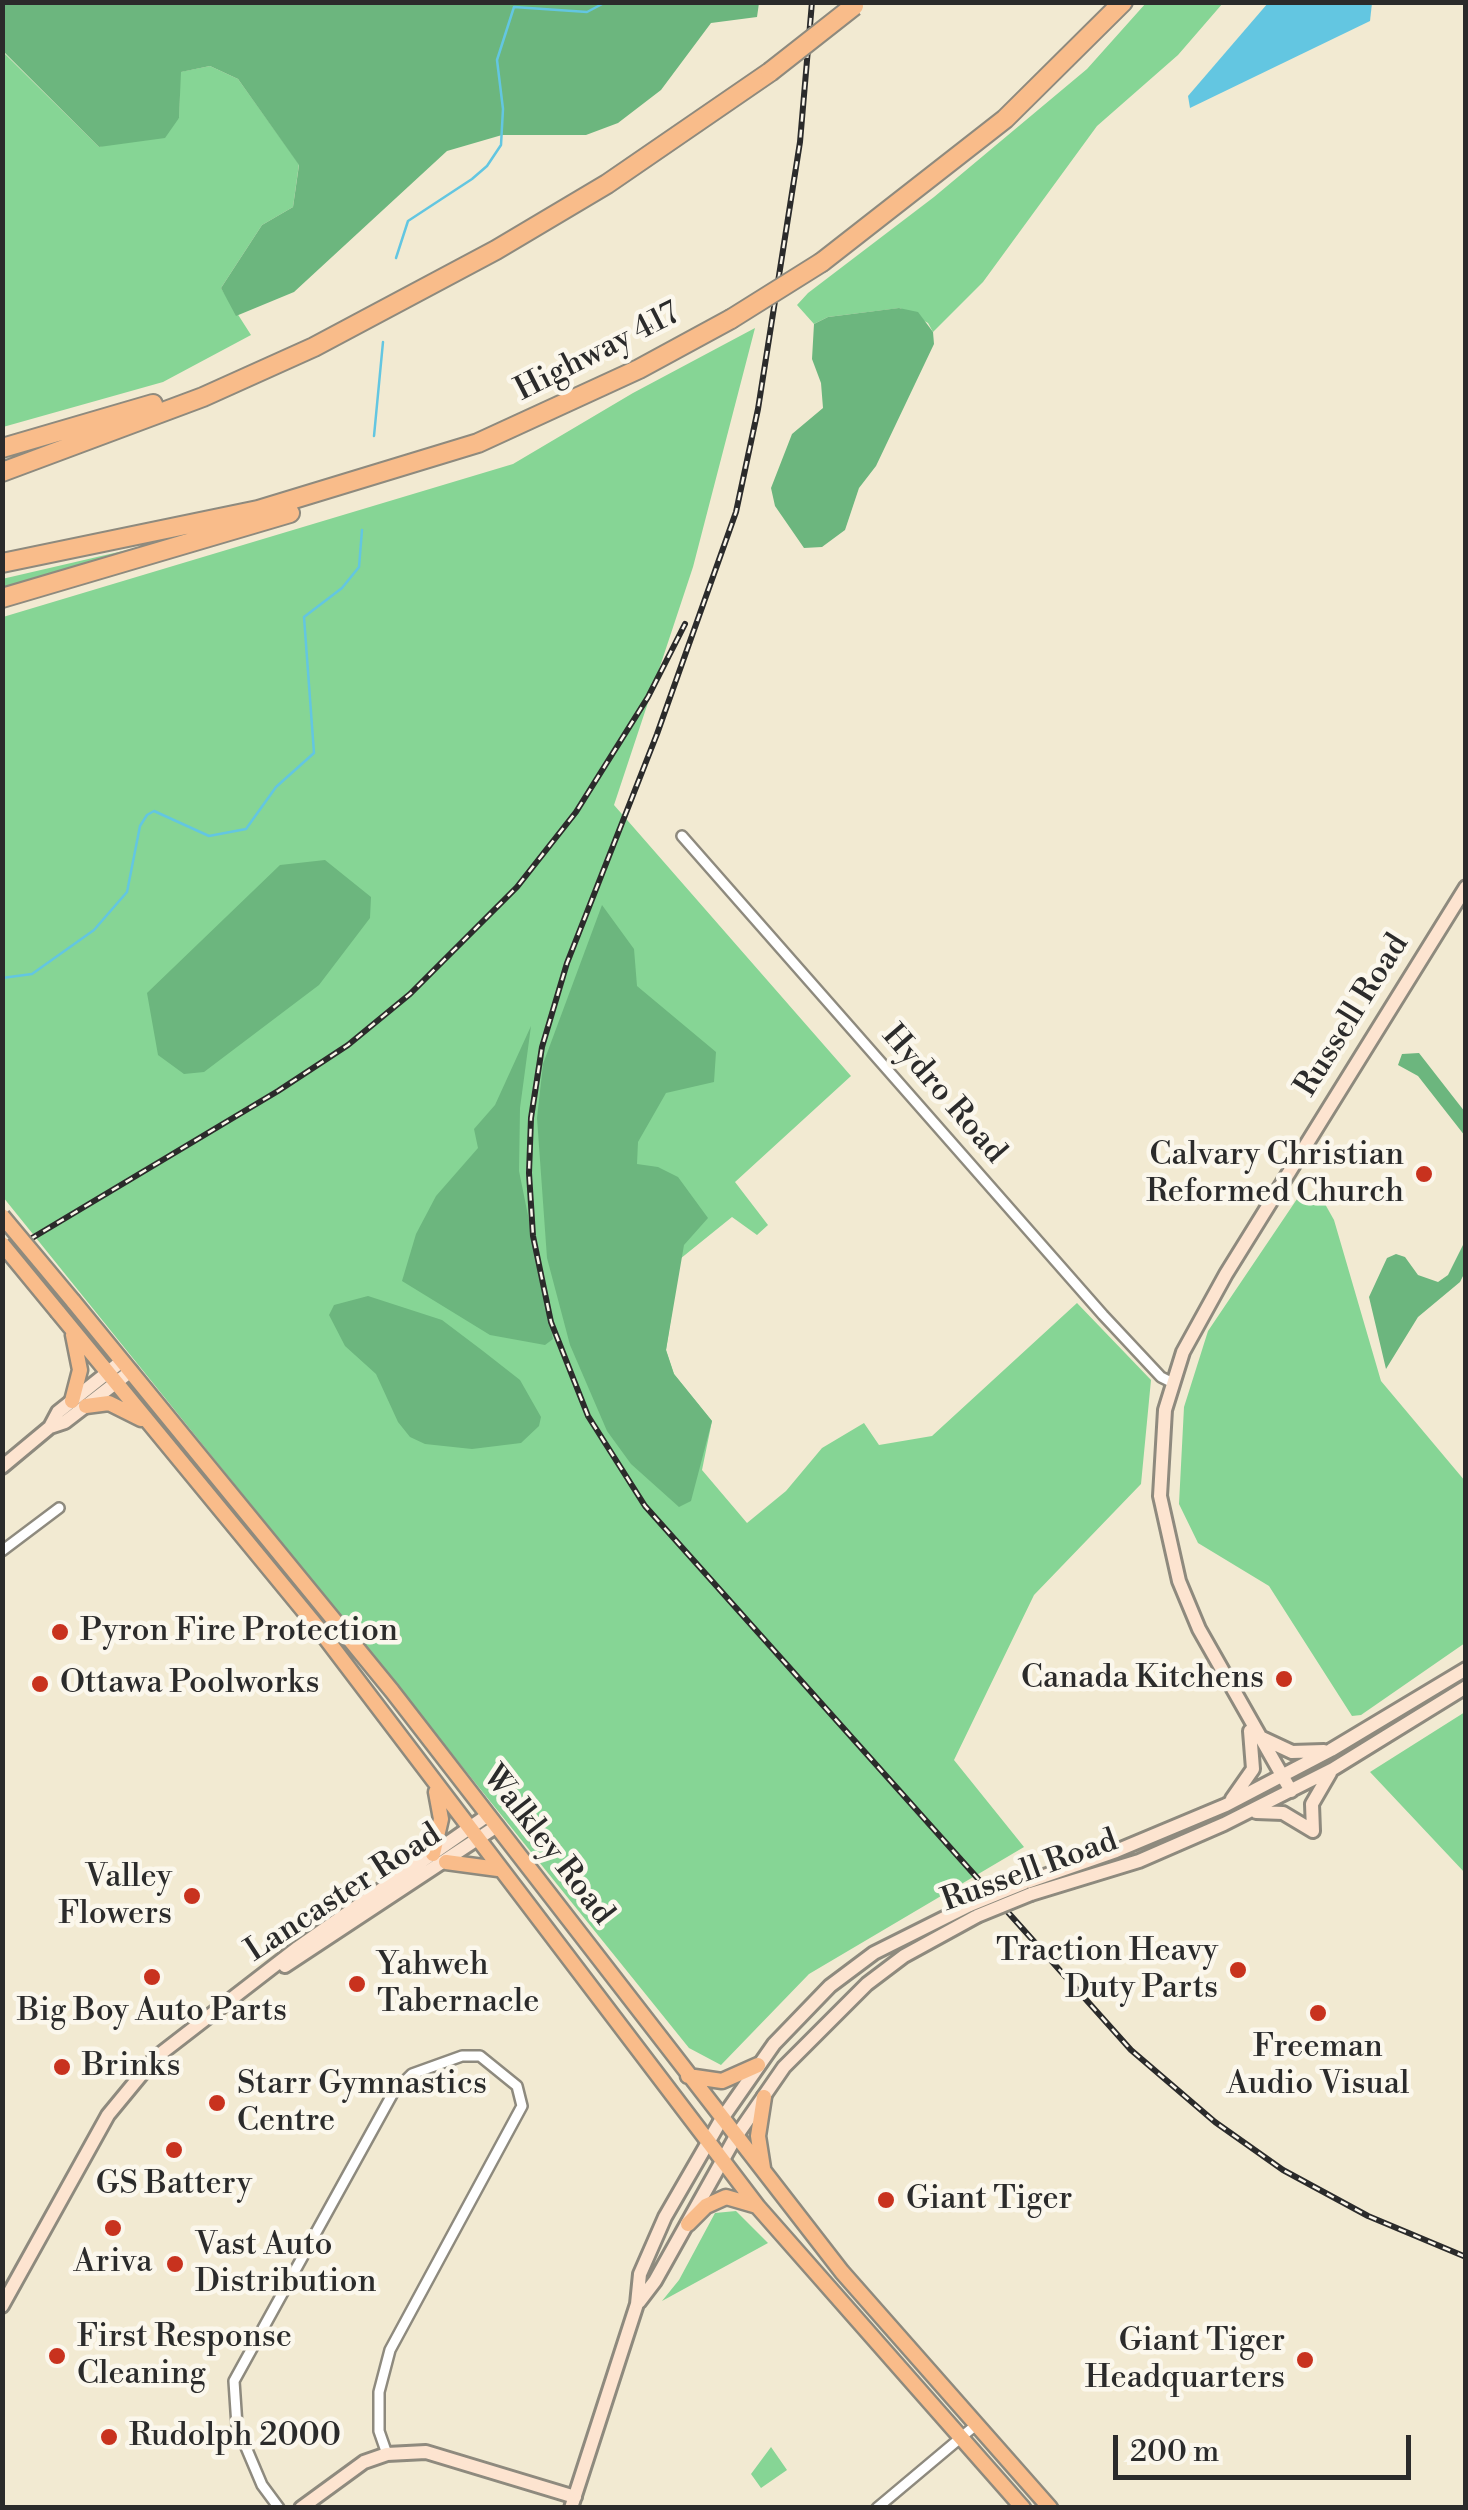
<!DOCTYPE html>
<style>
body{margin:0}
#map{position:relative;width:1468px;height:2510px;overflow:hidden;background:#f2ead2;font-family:"Libre Bodoni",serif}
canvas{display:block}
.frame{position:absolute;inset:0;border:5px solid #2b2b2b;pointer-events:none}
.scale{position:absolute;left:1113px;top:2435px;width:298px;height:45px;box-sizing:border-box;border:5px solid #2b2b2b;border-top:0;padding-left:12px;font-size:30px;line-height:35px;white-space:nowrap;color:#2b2b2b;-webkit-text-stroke:8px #fbf7ec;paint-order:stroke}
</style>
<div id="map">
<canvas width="1468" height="2510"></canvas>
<div class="frame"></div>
<div class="scale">200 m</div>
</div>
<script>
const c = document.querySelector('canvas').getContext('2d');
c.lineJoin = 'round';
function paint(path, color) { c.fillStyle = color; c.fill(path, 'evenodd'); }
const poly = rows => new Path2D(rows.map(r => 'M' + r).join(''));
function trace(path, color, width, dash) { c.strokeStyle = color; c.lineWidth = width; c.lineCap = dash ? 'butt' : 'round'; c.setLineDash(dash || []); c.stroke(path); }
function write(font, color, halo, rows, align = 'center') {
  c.font = font + ' "Libre Bodoni",serif'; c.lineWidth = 9; c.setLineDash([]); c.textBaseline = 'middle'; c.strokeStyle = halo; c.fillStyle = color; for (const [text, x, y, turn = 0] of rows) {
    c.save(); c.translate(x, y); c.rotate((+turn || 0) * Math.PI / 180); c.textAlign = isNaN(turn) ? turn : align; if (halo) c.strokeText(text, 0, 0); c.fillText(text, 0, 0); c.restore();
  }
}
const green = poly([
 [1146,3,1223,3,1178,55,1097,126,983,282,933,332,928,323,900,308,828,317,814,324,797,305,808,293,934,197,1087,69],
 [2,51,99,147,179,118,180,72,210,66,238,79,299,164,293,207,262,225,221,288,251,335,163,382,3,427],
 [755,328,693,567,614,805,851,1076,735,1182,768,1225,757,1235,732,1217,680,1259,666,1350,674,1374,712,1421,702,1470,747,1523,786,1491,822,1448,864,1423,879,1445,932,1436,1077,1303,1151,1380,1141,1484,1034,1595,954,1760,1024,1847,809,1974,721,2065,689,2048,3,1197,3,617,513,464,633,393],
 [166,541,3,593,2,579],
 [1297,1199,1325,1204,1334,1220,1381,1381,1465,1481,1465,1643,1361,1715,1352,1716,1269,1586,1198,1543,1179,1504,1184,1407,1208,1331],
 [1465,1712,1465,1873,1370,1772],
 [736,2211,768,2243,662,2301,679,2280,715,2213],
 [771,2447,787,2470,761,2488,751,2474]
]);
const forest = poly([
 [2,3,3,2,759,3,757,17,711,23,661,90,618,123,586,135,502,135,447,151,294,292,236,316,221,288,262,225,293,207,299,165,238,79,210,66,181,72,179,118,165,138,99,147,3,51],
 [899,308,918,312,933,332,934,344,876,466,859,488,845,530,822,547,804,548,775,506,771,488,792,434,823,408,821,383,812,359,814,324,828,317],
 [325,860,371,897,370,918,319,985,204,1072,184,1074,158,1055,147,993,280,865],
 [602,905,634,949,637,986,716,1052,714,1082,666,1093,638,1142,637,1164,658,1167,678,1177,708,1218,684,1245,666,1350,674,1374,712,1421,691,1501,679,1507,631,1464,607,1431,570,1345,547,1258,537,1118,543,1064],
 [531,1026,520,1108,519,1171,553,1339,545,1345,490,1335,402,1281,416,1234,436,1196,478,1148,474,1129,495,1105],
 [1419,1053,1465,1112,1465,1136,1418,1076,1398,1065,1402,1054],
 [1465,1241,1465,1272,1460,1282,1418,1317,1386,1369,1369,1297,1387,1258,1396,1254,1405,1257,1418,1275,1438,1282,1448,1275],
 [368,1296,442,1320,483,1351,520,1380,541,1417,539,1426,521,1443,472,1449,425,1444,410,1437,398,1422,376,1374,345,1346,329,1315,334,1305]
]);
const water = poly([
 [1372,3,1370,21,1190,108,1188,96,1268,3]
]);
const stream = poly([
 [396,258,408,221,472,179,487,166,501,145,503,109,497,60,514,7,587,12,606,2],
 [374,436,383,342],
 [2,978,32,974,94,930,127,892,140,826,147,815,154,811,209,836,246,829,276,787,314,753,304,617,342,588,359,567,362,530]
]);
const street = poly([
 [682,836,1103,1315,1161,1377,1171,1382],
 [2,1551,59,1508],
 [279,2508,262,2485,237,2426,234,2381,393,2093,412,2074,462,2056,480,2056,517,2086,522,2106,390,2350,379,2392,379,2431,387,2454],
 [877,2508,977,2424]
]);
const secondary = poly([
 [50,1427,65,1422,131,1371],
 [2,1467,50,1427,58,1412,122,1361],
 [1262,1738,1292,1752,1324,1751],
 [1291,1791,1199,1629,1179,1581,1160,1496,1165,1410,1183,1352,1226,1274,1466,887],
 [1232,1799,1253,1769,1250,1731],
 [1256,1812,1283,1813,1313,1831],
 [1313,1831,1312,1804,1330,1773],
 [1024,1883,1116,1851,1226,1805,1331,1750,1466,1669],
 [1031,1894,1139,1861,1224,1824,1333,1769,1466,1687],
 [285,1966,497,1826],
 [639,2302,655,2281,735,2138,784,2067,867,1984,904,1956,977,1916],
 [2,2306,108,2115,155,2058,296,1949,488,1815],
 [301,2508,364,2462,387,2454,426,2452,575,2497],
 [571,2508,637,2304,640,2274,665,2217,721,2120,774,2044,830,1986,874,1953,970,1905]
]);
const primary = poly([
 [73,1301,392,1691,842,2272,1050,2508],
 [58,1312,318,1628,758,2207,1023,2508],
 [72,1401,80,1370,73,1335],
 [86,1406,109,1403,141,1419],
 [433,1854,441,1819,436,1792],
 [446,1862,498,1869],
 [688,2076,722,2081,758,2065],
 [763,2168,758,2136,764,2097],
 [688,2224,706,2206,726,2197,757,2206]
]);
const highway = poly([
 [822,262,1005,119,1123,2],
 [2,448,153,404],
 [2,472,203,397,314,347,496,250,607,184,770,72],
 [2,563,258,510,478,443,639,369,731,319],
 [2,598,290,513]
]);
const rail = poly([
 [812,2,800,142,758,409,736,512,657,734,567,963,542,1047,531,1118,529,1173,533,1236,551,1322,588,1416,645,1506,1131,2050,1215,2122,1283,2170,1368,2216,1466,2257],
 [2,1256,278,1091,348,1045,410,994,517,887,576,812,648,697,685,624]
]);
const secondaryBridge = poly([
 [970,1905,1024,1883],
 [977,1916,1031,1894]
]);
const primaryBridge = poly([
 [2,1216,73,1301],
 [2,1244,58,1312]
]);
const highwayBridge = poly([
 [770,72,854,6],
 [731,319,822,262]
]);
const markers = [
 [1424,1174,10,"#c8321e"],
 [60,1632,10,"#c8321e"],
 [1284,1679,10,"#c8321e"],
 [40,1684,10,"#c8321e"],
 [192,1896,10,"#c8321e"],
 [1238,1970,10,"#c8321e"],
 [152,1977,10,"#c8321e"],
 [357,1984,10,"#c8321e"],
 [1318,2013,10,"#c8321e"],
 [62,2067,10,"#c8321e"],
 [217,2103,10,"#c8321e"],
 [174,2150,10,"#c8321e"],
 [886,2200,10,"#c8321e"],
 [113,2228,10,"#c8321e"],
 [175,2264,10,"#c8321e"],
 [57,2356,10,"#c8321e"],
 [1305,2360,10,"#c8321e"],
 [109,2437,10,"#c8321e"]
];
const streetNames = [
 ["Highway 417",598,353,-27],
 ["Russell Road",1353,1016,-58],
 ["Hydro Road",943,1095,49],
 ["Walkley Road",547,1846,52],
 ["Russell Road",1030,1872,-20],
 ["Lancaster Road",344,1894,-33]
];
const poiNames = [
 ["Calvary Christian",1404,1156,"right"],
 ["Reformed Church",1404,1193,"right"],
 ["Pyron Fire Protection",80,1632],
 ["Canada Kitchens",1264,1679,"right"],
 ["Ottawa Poolworks",60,1684],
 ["Valley",172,1878,"right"],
 ["Flowers",172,1915,"right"],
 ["Traction Heavy",1218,1952,"right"],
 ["Duty Parts",1218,1989,"right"],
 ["Yahweh",377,1966],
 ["Tabernacle",377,2003],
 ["Big Boy Auto Parts",152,2012,"center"],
 ["Freeman",1318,2048,"center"],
 ["Audio Visual",1318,2085,"center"],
 ["Brinks",82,2067],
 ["Starr Gymnastics",237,2085],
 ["Centre",237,2122],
 ["GS Battery",174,2185,"center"],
 ["Giant Tiger",906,2200],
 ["Vast Auto",195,2246],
 ["Distribution",195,2283],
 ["Ariva",113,2263,"center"],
 ["First Response",77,2338],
 ["Cleaning",77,2375],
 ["Giant Tiger",1285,2342,"right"],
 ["Headquarters",1285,2379,"right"],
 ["Rudolph 2000",129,2437]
];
paint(green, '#86d595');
paint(forest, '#6cb67e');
paint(water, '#63c6e1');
trace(stream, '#63c6e1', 2.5);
trace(street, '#8e8a7e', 14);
trace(secondary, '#8e8a7e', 18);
trace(primary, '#8e8a7e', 19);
trace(highway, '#8e8a7e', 22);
trace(street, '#fff', 9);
trace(secondary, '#fde4d0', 12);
trace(primary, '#f9bc8a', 14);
trace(highway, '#f9bc8a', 18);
trace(rail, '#2b2b2b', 6);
trace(rail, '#fbf7ec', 2.5, [8]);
trace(secondaryBridge, '#8e8a7e', 18, []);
trace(primaryBridge, '#8e8a7e', 19, []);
trace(highwayBridge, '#8e8a7e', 22, []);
trace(secondaryBridge, '#fde4d0', 12);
trace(primaryBridge, '#f9bc8a', 14);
trace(highwayBridge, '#f9bc8a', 18);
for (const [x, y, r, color] of markers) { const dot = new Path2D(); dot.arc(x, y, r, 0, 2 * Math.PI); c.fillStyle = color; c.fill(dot); trace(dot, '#fbf7ec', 4); }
write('32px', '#2b2b2b', '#fbf7ec', streetNames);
write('32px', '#2b2b2b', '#fbf7ec', poiNames, 'left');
</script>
